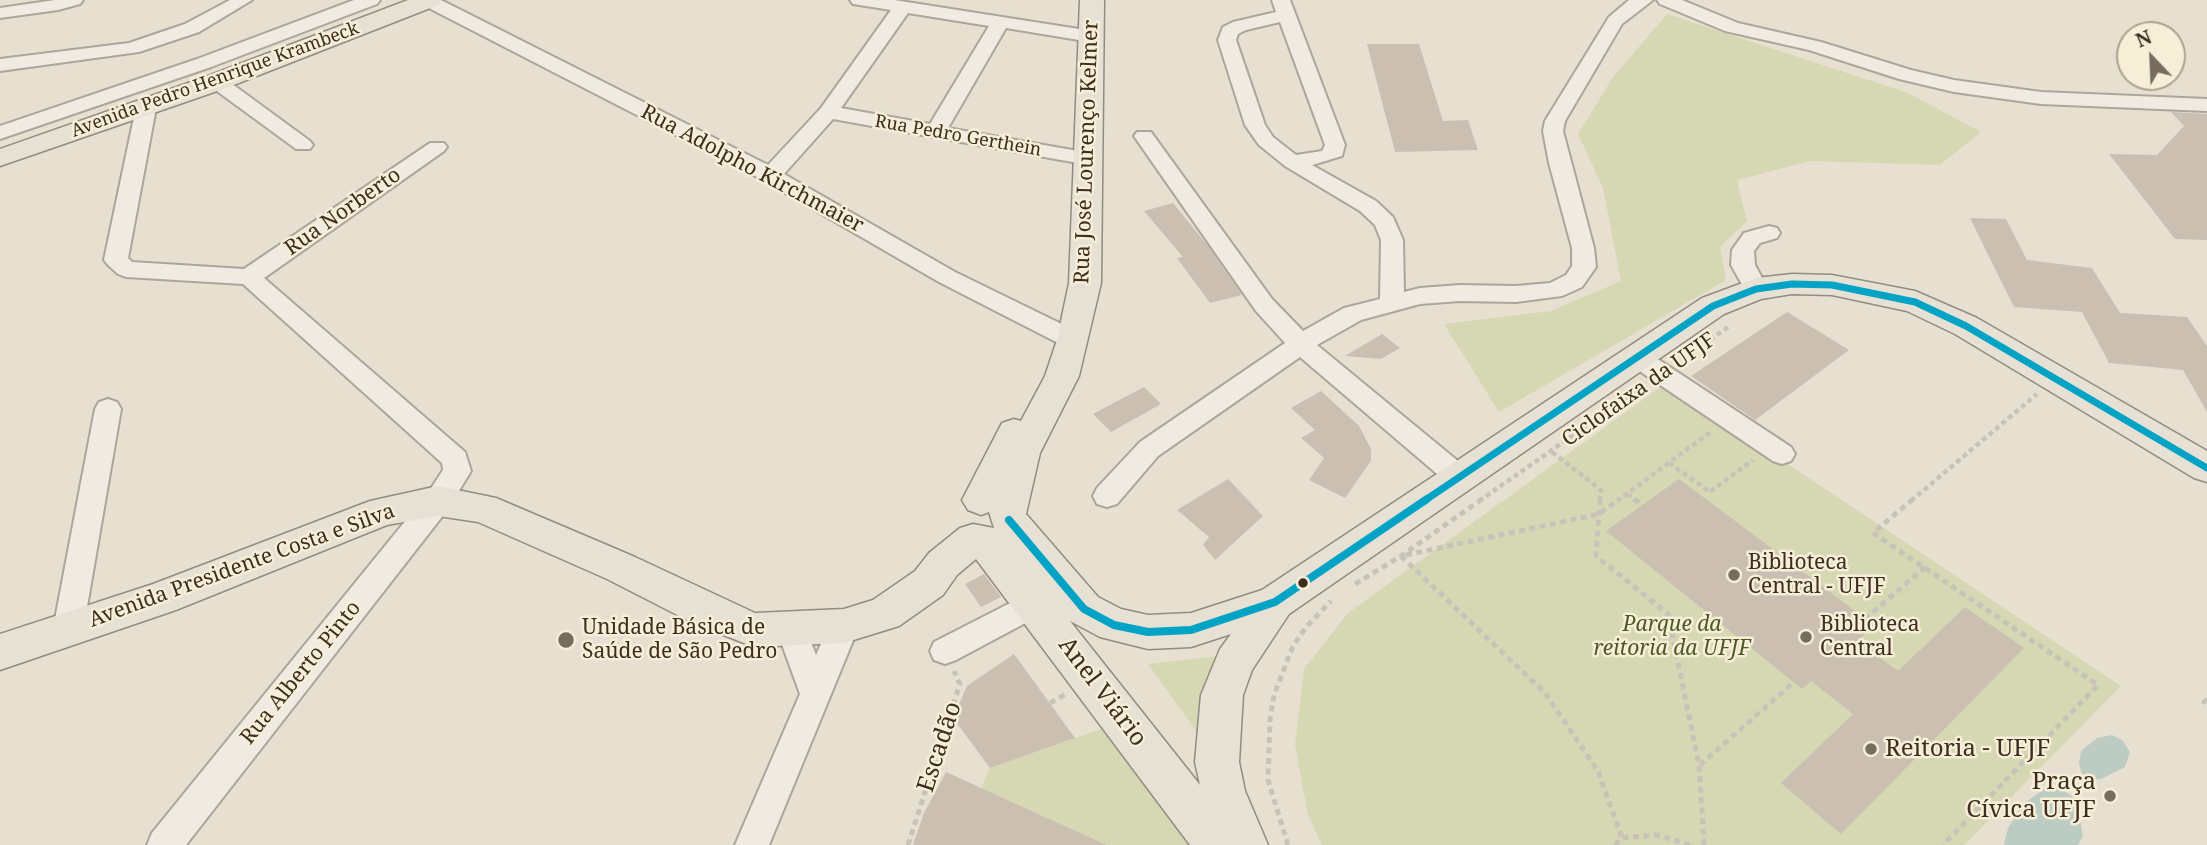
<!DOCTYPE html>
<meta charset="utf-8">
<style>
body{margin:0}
#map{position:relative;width:2207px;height:845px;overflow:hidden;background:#e7e0d1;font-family:"Noto Serif",serif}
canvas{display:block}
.north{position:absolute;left:2116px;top:21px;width:70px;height:70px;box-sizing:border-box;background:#f7eed8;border:2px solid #ada18e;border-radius:50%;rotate:337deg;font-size:19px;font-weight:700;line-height:28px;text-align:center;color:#3d2e20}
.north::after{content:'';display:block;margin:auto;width:24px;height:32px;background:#786c5e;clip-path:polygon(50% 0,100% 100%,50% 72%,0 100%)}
</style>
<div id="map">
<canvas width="2207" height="845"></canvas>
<div class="north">N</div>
</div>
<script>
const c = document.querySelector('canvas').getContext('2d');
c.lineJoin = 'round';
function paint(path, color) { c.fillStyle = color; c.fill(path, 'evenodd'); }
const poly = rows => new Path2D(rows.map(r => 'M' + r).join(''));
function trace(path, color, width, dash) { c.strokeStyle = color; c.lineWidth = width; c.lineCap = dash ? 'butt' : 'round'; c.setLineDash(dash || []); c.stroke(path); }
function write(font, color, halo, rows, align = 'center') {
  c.font = font + ' "Noto Serif",serif'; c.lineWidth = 5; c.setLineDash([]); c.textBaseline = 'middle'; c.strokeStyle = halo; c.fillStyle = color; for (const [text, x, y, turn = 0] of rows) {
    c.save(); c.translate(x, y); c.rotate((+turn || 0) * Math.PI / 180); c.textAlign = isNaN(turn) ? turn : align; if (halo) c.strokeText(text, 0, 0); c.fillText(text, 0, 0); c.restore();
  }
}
const green = poly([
 [1667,14,1908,93,1981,132,1940,165,1811,161,1737,180,1747,221,1720,247,1726,280,1499,412,1444,324,1551,311,1621,281,1603,188,1578,134,1613,77],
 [1666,383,2121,686,1964,845,1322,845,1308,815,1295,745,1304,669,1348,613],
 [1219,656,1199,735,1148,664],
 [1104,728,1189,844,1188,845,1107,845,981,788,990,768]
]);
const water = poly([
 [2112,735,2122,740,2130,752,2125,767,2101,779,2092,779,2082,774,2079,763,2081,751,2097,738],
 [2047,787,2063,790,2076,799,2083,836,2078,845,2004,845,2008,828,2023,804]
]);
const building = poly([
 [1367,44,1419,44,1443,121,1468,120,1478,150,1395,152],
 [2171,112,2207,114,2207,240,2175,239,2109,154,2157,155,2184,126],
 [1173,203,1208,246,1242,295,1210,303,1177,258,1183,257,1144,211],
 [1970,218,2006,219,2027,260,2092,268,2120,313,2187,317,2207,346,2207,412,2183,370,2109,363,2082,312,2014,307],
 [1787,312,1849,350,1755,420,1691,376],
 [1382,334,1400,348,1381,359,1345,356],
 [1144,387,1161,404,1111,432,1093,414],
 [1321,391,1359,426,1371,449,1371,461,1345,498,1309,480,1324,458,1301,438,1315,430,1291,408],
 [1228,479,1263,516,1215,560,1203,545,1209,537,1177,510],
 [1679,479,1874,625,1857,641,1898,671,1965,607,2024,648,1841,834,1781,783,1853,714,1811,681,1802,689,1606,531],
 [984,574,1001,597,981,607,965,584],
 [1014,654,1075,738,990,768,953,718,967,686],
 [946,772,981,788,1107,845,913,845,924,813]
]);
const pathFar1 = poly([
 [1710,340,1728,327],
 [1552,452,1601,490,1600,501],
 [1669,463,1710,492,1753,460],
 [1627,494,1637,501],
 [1479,501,1645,385],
 [1617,501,1712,431],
 [1911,501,2037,394]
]);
const path = poly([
 [1600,499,1596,556,1668,614,1699,765,1704,845],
 [1634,499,1642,505],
 [1913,499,1873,533,2098,685,1943,845],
 [1406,555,1599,514,1619,499],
 [1401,556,1545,693,1598,771,1622,838],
 [1355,584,1401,556,1482,499],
 [1865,619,1925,567],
 [2207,699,2204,702,2207,704],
 [1050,703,1066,694],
 [1700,765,1794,682],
 [908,845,960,684,954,671],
 [1288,845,1268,780,1270,720,1274,695,1293,646,1307,626,1331,601],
 [1615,845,1622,838,1657,835,1690,845]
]);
const minor = poly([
 [55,0,83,0,80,4,58,10,0,18,0,8,55,0],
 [230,0,252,0,199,32,139,52,0,71,0,59,129,43,185,24,230,0],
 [354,0,380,0,377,4,211,67,0,139,0,126,197,59,354,0],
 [441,0,768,165,821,108,891,10,853,4,850,0,894,0,1098,32,1100,36,1098,40,1091,42,1006,28,948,128,1089,153,1096,155,1100,159,1096,163,1089,165,833,119,784,174,955,272,1082,334,1085,340,1082,346,1073,349,1064,346,939,282,763,180,423,5,420,1,441,0],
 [908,13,989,26,930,124,841,108,908,13],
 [1272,0,1290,0,1345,145,1342,156,1312,165,1376,201,1393,217,1403,240,1404,292,1420,288,1460,285,1516,286,1550,283,1566,275,1572,266,1572,248,1549,163,1543,131,1545,121,1609,17,1629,0,1653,0,1622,24,1565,121,1563,131,1594,248,1596,267,1582,287,1562,296,1516,302,1460,301,1420,304,1361,320,1317,345,1470,471,1474,478,1470,485,1460,489,1450,485,1300,357,1158,456,1117,504,1107,507,1097,504,1093,496,1097,488,1140,442,1285,343,1256,311,1134,136,1137,132,1151,132,1272,299,1303,331,1344,308,1380,299,1381,240,1375,225,1360,211,1285,166,1259,145,1245,125,1218,40,1223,27,1233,22,1276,12,1272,0],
 [1280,22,1325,145,1322,151,1296,155,1273,137,1265,125,1236,40,1238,34,1246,30,1280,22],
 [1657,0,1682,0,1738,23,1821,42,1911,70,1954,80,2041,92,2207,99,2207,111,2041,104,1954,92,1899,79,1809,50,1725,31,1660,4,1657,0],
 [217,76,224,78,310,141,313,145,310,149,296,149,210,86,207,82,217,76],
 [146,102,153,104,156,108,128,258,132,262,244,269,430,143,444,143,447,147,444,151,264,278,465,452,471,471,448,509,186,845,147,845,152,833,428,493,443,470,442,463,243,284,126,277,118,274,108,265,104,260,136,108,139,104,146,102],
 [1769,226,1777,228,1780,233,1777,238,1760,243,1754,251,1755,265,1768,289,1764,295,1756,297,1748,295,1731,265,1732,250,1744,233,1769,226],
 [1638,349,1647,352,1791,447,1795,454,1791,461,1782,464,1773,461,1629,364,1626,358,1629,352,1638,349],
 [108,399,117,402,121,409,83,630,79,639,68,643,57,639,53,630,95,409,99,402,108,399],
 [1020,598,1031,602,1035,611,1031,620,956,660,945,664,934,660,930,651,934,642,1020,598],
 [844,613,855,617,859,626,769,845,735,845,800,694,776,628,780,619,791,615,802,619,816,655,833,617,844,613]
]);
const major = poly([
 [408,0,442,0,438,5,226,88,0,166,0,149,208,76,408,0],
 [1080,0,1104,0,1101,283,1079,376,1040,453,1026,514,1098,597,1121,609,1148,615,1191,613,1262,590,1702,298,1756,278,1792,274,1832,275,1915,291,1977,318,2207,451,2207,482,2194,478,1955,334,1907,311,1832,295,1792,294,1761,299,1724,314,1289,614,1252,670,1243,695,1239,762,1245,791,1268,845,1190,845,976,559,957,575,943,595,899,626,844,643,754,647,693,623,607,579,478,522,438,516,387,525,176,610,0,670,0,634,153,584,370,501,438,486,496,498,635,557,755,613,844,609,873,600,915,571,929,553,960,528,973,524,994,528,989,512,981,515,968,510,962,500,1002,423,1014,419,1021,421,1045,376,1057,340,1069,283,1080,0],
 [1070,621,1100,637,1148,649,1191,647,1231,634,1220,649,1201,695,1195,762,1200,785,1070,621]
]);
const bus1Far1 = poly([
 [1424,501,1713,306,1756,289,1792,284,1832,285,1915,302,1966,326,2207,468]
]);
const bus1 = poly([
 [1009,520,1084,609,1114,625,1148,632,1191,630,1275,602,1427,499]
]);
const markers = [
 [1734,575,7,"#786c5e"],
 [1303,583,6,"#3d2e20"],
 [1806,637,7,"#786c5e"],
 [566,640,9,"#786c5e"],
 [1871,749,7,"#786c5e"],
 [2110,796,7,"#786c5e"]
];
const farStreetnames = [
 ["Avenida Pedro Henrique Krambeck",215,80,-20],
 ["Rua Pedro Gerthein",958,136,10]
];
const streetNames = [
 ["Rua José Lourenço Kelmer",1087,152,-88],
 ["Rua Adolpho Kirchmaier",752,169,28],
 ["Rua Norberto",343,212,-35],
 ["Ciclofaixa da UFJF",1639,390,-35],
 ["Avenida Presidente Costa e Silva",242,566,-20],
 ["Rua Alberto Pinto",301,673,-51]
];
const poiNames = [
 ["Biblioteca",1748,563],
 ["Central - UFJF",1748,587],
 ["Biblioteca",1820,625],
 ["Central",1820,649],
 ["Unidade Básica de",582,628],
 ["Saúde de São Pedro",582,652]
];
const parkNames = [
 ["Parque da",1672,625],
 ["reitoria da UFJF",1672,649]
];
const nearStreetnames = [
 ["Anel Viário",1102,692,53],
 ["Escadão",940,747,-72]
];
const nearPoinames = [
 ["Reitoria - UFJF",1885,749],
 ["Praça",2096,782,"right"],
 ["Cívica UFJF",2096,810,"right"]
];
paint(green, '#d6d7b3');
paint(water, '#bcccc2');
paint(building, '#cbbfb2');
trace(minor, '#ada599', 4);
trace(major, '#928b80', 3);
trace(pathFar1, '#c8c2b9', 4.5, [5, 3.5]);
trace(path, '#c8c2b9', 5, [6, 4.5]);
paint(minor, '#efebe3');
paint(major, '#e6e1d4');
trace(bus1Far1, '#03a3c5', 7);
trace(bus1, '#03a3c5', 8);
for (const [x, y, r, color] of markers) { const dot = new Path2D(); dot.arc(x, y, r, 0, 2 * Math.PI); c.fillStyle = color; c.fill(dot); trace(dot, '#f7eed8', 2.5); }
write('18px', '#3d2e20', '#f7eed8', farStreetnames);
write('21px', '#3d2e20', '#f7eed8', streetNames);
write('21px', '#3d2e20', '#f7eed8', poiNames, 'left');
write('italic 21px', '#4d5a26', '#f7eed8', parkNames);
write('24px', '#3d2e20', '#f7eed8', nearStreetnames);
write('24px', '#3d2e20', '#f7eed8', nearPoinames, 'left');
</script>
